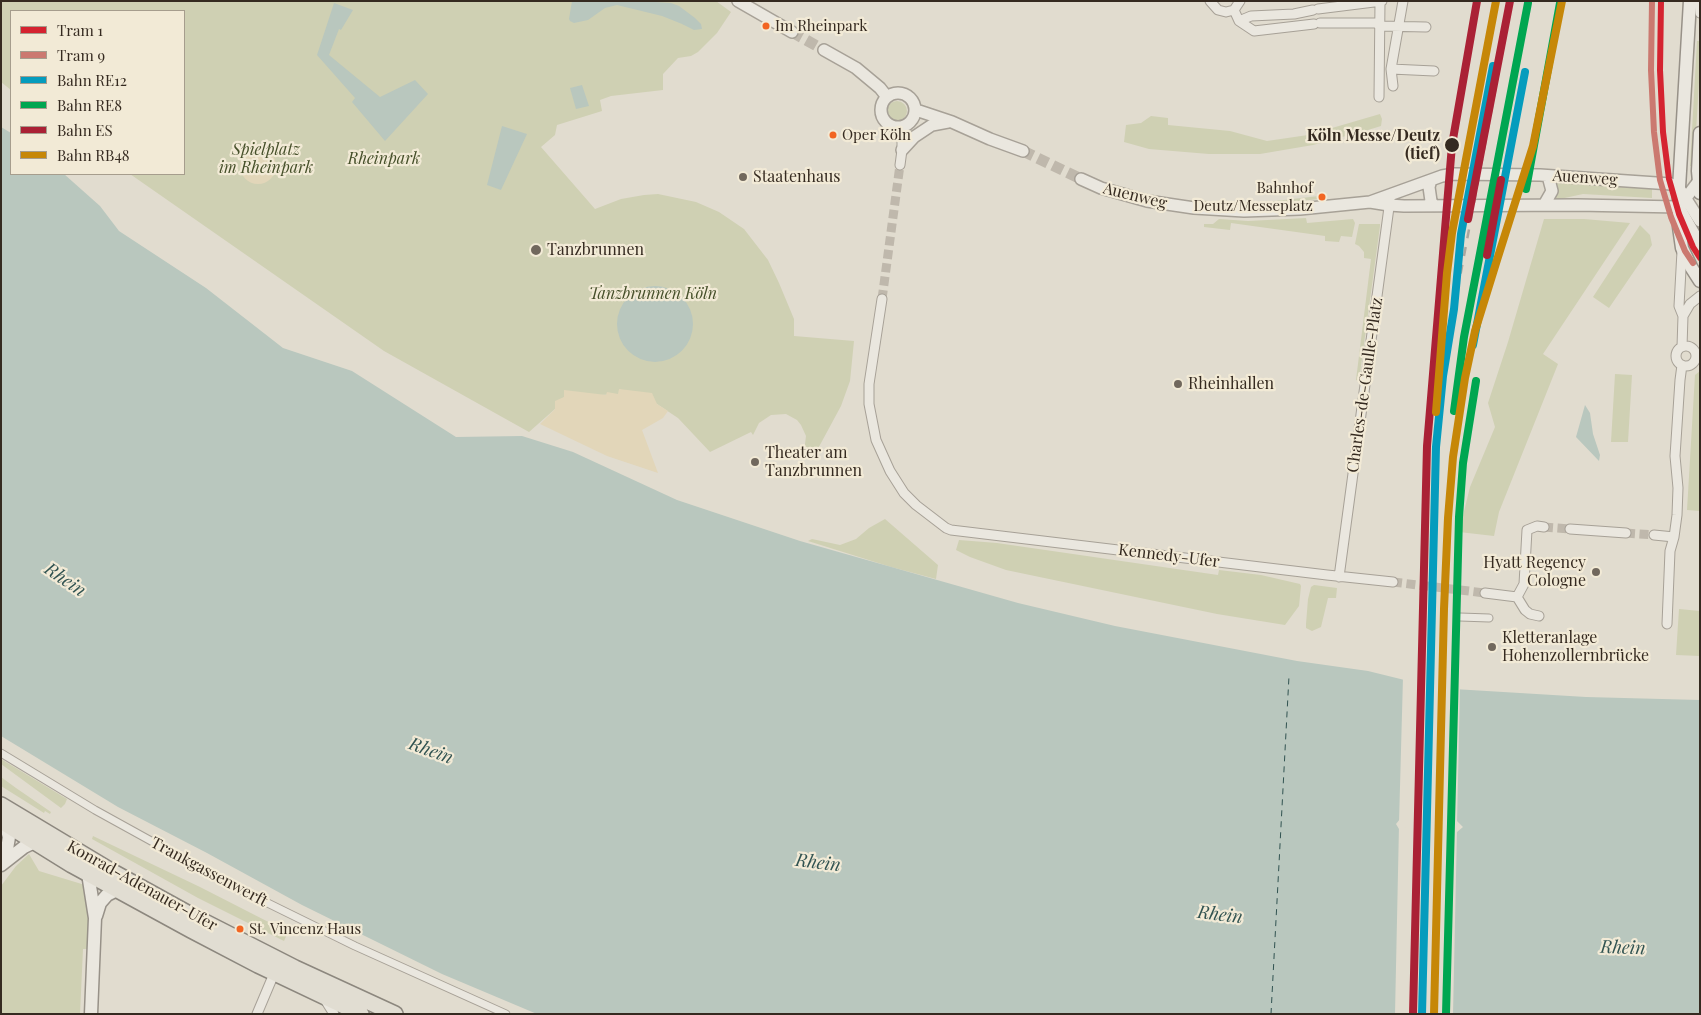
<!DOCTYPE html>
<meta charset="utf-8">
<style>
body{margin:0}
#map{position:relative;width:1701px;height:1015px;overflow:hidden;background:#e1dccf;font-family:"Playfair Display",serif}
canvas{display:block}
.frame{position:absolute;inset:0;border:2px solid #352a20;pointer-events:none}
.legend{position:absolute;left:10px;top:10px;width:175px;height:165px;box-sizing:border-box;background:#f2ead6;border:1px solid #a69d8d;margin:0;padding:6px 9px;list-style:none;font-size:15px;color:#352a20}
.legend li{display:flex;align-items:center;gap:10px;height:25px}
.legend b{width:25px;border:1px solid #a69d8d}
</style>
<div id="map">
<canvas width="1701" height="1015"></canvas>
<div class="frame"></div>
<ul class="legend">
<li><b style="height:6px;background:#d52330"></b>Tram 1</li>
<li><b style="height:6px;background:#cb7970"></b>Tram 9</li>
<li><b style="height:6px;background:#059cbd"></b>Bahn RE12</li>
<li><b style="height:6px;background:#00a651"></b>Bahn RE8</li>
<li><b style="height:6px;background:#aa2135"></b>Bahn ES</li>
<li><b style="height:6px;background:#c68708"></b>Bahn RB48</li>
</ul>
</div>
<script>
const c = document.querySelector('canvas').getContext('2d');
c.lineJoin = 'round';
function paint(path, color) { c.fillStyle = color; c.fill(path, 'evenodd'); }
const poly = rows => new Path2D(rows.map(r => 'M' + r).join(''));
function trace(path, color, width, dash) { c.strokeStyle = color; c.lineWidth = width; c.lineCap = dash ? 'butt' : 'round'; c.setLineDash(dash || []); c.stroke(path); }
function write(font, color, halo, rows, align = 'center') {
  c.font = font + ' "Playfair Display",serif'; c.lineWidth = 4.5; c.setLineDash([]); c.textBaseline = 'middle'; c.strokeStyle = halo; c.fillStyle = color; for (const [text, x, y, turn = 0] of rows) {
    c.save(); c.translate(x, y); c.rotate((+turn || 0) * Math.PI / 180); c.textAlign = isNaN(turn) ? turn : align; if (halo) c.strokeText(text, 0, 0); c.fillText(text, 0, 0); c.restore();
  }
}
const green = poly([
 [1,1,716,1,731,12,717,33,698,52,691,56,678,58,663,74,663,90,611,96,600,100,602,111,557,125,555,135,541,147,595,209,621,199,644,195,658,194,696,202,719,212,744,229,768,260,779,283,794,319,794,336,854,341,850,381,841,406,814,456,804,452,806,436,801,425,797,420,786,414,771,415,759,423,753,435,751,432,710,452,678,418,657,404,619,389,619,394,564,397,555,409,529,432,384,351,130,174,184,174,184,11,11,11,11,90,1,82],
 [1697,41,1700,41,1700,65,1694,166,1690,166],
 '887 111a10 10 0 1 1 20 0a10 10 0 1 1-20 0Z',
 [1380,114,1382,119,1381,126,1368,130,1313,145,1260,154,1209,154,1149,149,1124,142,1126,125,1141,123,1151,116,1168,118,1168,125,1230,131,1267,141,1308,135],
 [1553,181,1652,187,1652,198,1583,194,1560,199,1552,199],
 [1319,196,1319,199,1255,206,1185,202,1186,200,1257,203],
 [1306,218,1307,223,1353,219,1355,223,1352,237,1341,236,1339,242,1325,241,1325,236,1231,223,1230,230,1204,227,1204,224,1213,224,1219,219,1248,221],
 [1544,219,1584,219,1630,223,1543,354,1558,364,1499,512,1494,536,1459,532,1470,487,1495,427,1488,403,1508,342],
 [1359,224,1380,224,1380,226,1359,381,1356,380,1371,259,1364,258,1364,252,1359,246,1355,244],
 [1640,225,1650,235,1652,245,1609,308,1593,297],
 [1700,371,1700,511,1687,510,1695,375],
 [1615,374,1632,375,1628,442,1611,442],
 [885,519,938,565,936,579,891,567,808,541,812,539,840,545,856,539,869,528],
 [959,540,997,543,1218,575,1219,570,1261,575,1300,584,1301,586,1299,606,1285,625,1217,614,1006,570,970,557,956,550],
 [1314,585,1337,588,1336,598,1328,598,1321,627,1312,631,1306,628,1306,624,1308,599,1311,587],
 [1679,609,1700,611,1700,656,1676,655],
 [1,759,67,799,65,804,61,808,1,764],
 [1,777,16,788,51,812,50,814,45,811,44,813,1,786],
 [93,836,200,887,288,932,284,941,198,898,92,839],
 [29,854,39,871,85,885,90,905,90,949,83,949,80,1014,1,1014,1,886,16,866]
]);
const sand = poly([
 '240 166a18 18 0 1 1 36 0a18 18 0 1 1-36 0Z',
 [619,389,652,393,657,404,668,411,663,418,642,430,658,473,607,456,540,424,555,409,555,401,564,397,564,390,606,395,607,392,618,394]
]);
const water = poly([
 [572,1,640,1,671,3,679,6,695,18,701,24,702,29,694,30,682,24,662,16,617,5,605,8,588,20,574,23,570,21,569,19],
 [334,3,353,10,341,30,339,29,329,55,380,97,415,80,428,94,385,141,352,102,355,98,317,55],
 [582,85,589,106,576,109,570,88],
 [502,126,527,134,501,190,487,185],
 [1,127,11,133,11,174,64,174,100,206,119,231,206,288,283,348,352,371,456,437,522,436,573,452,677,500,800,541,1018,603,1115,626,1297,661,1368,671,1437,688,1586,697,1700,700,1700,1014,537,1014,442,974,302,905,207,853,118,807,1,736],
 [1400,819,1457,821,1463,827,1457,832,1399,829,1396,824],
 '617 324a38 38 0 1 1 76 0a38 38 0 1 1-76 0Z',
 [1585,405,1590,413,1593,434,1600,455,1599,461,1576,437]
]);
const pier = poly([
 [1403,677,1438,686,1460,687,1457,824,1401,821,1399,823],
 [1399,825,1401,827,1457,829,1453,1014,1395,1014]
]);
const ferry = poly([
 [1271,1014,1289,676]
]);
const minorTunnel = poly([
 [882,299,900,165],
 [1544,527,1570,529],
 [1626,533,1654,535],
 [1393,582,1485,593]
]);
const tertiaryTunnel = poly([
 [792,32,824,50],
 [1023,151,1081,179]
]);
const pedestrian = poly([
 [1460,617,1489,618],
 [1,753,95,810,229,884,355,946,506,1014]
]);
const minor = poly([
 [1210,1,1218,10,1226,12,1234,10,1240,1],
 [1699,1,1700,13],
 [1318,9,1382,1],
 [1234,10,1239,21,1254,31,1314,24],
 [1239,21,1251,16,1294,14,1313,10],
 [1320,23,1379,23],
 [1379,26,1426,27],
 [1391,69,1434,71],
 [1393,86,1391,69,1403,1],
 [1379,97,1380,2],
 [900,165,902,150,902,127],
 [1682,251,1679,306,1683,316,1682,347],
 [882,299,869,384,869,404,876,440,890,471,904,493,916,505,946,528,951,530,1327,575,1393,582],
 [1683,316,1690,304,1700,296],
 '1676 356a10 10 0 1 1 20 0a10 10 0 1 1-20 0Z',
 [1570,529,1626,533],
 [1654,535,1674,537],
 [1339,577,1390,200],
 [1485,593,1517,597],
 [1517,597,1524,584,1527,530,1537,526,1544,527],
 [1517,597,1525,610,1530,614,1539,616],
 [1667,624,1670,551,1674,537,1677,515,1678,488,1675,456,1680,380,1682,365],
 [324,998,334,1014],
 [257,1014,276,969]
]);
const tertiary = poly([
 [738,1,792,32],
 [824,50,856,68,880,88,887,97],
 '881 110a17 17 0 1 1 34 0a17 17 0 1 1-34 0Z',
 [916,110,952,122,990,139,1023,151],
 [902,150,914,137,932,125,948,122],
 [1081,179,1101,188,1147,201,1194,208,1244,211,1300,209,1370,202,1389,205,1404,206,1577,205,1679,207,1698,182],
 [1431,180,1429,187,1431,201,1433,205],
 [1370,202,1442,176,1454,174,1540,175,1671,184,1679,188,1700,221],
 [1544,205,1552,191,1548,176]
]);
const secondary = poly([
 [1690,1,1679,188,1679,227,1682,248,1691,267,1700,281],
 [1700,133,1698,171,1700,193],
 [1680,210,1700,245],
 [3,822,7,830,9,837,5,861],
 [1,865,24,847,41,839],
 [87,867,95,918,91,1014],
 [96,916,100,903,107,895,117,890]
]);
const primary = poly([
 [1,805,111,871,189,914,295,968,395,1014],
 [1,821,72,865,191,930,258,965,361,1014]
]);
const rail = poly([
 [1454,309,1512,1]
]);
const rail1 = poly([
 [1473,345,1525,72],
 [1422,1014,1436,447,1443,376,1454,309,1461,234,1493,66]
]);
const rail2 = poly([
 [1526,189,1560,3],
 [1454,411,1464,337,1528,3],
 [1446,1014,1459,517,1463,463,1476,381]
]);
const rail3 = poly([
 [1468,219,1510,1],
 [1487,255,1501,180],
 [1413,1014,1427,446,1452,145,1477,1]
]);
const rail4 = poly([
 [1436,412,1447,273,1452,233,1496,1],
 [1434,1014,1444,609,1448,518,1453,457,1465,378,1475,331,1497,260,1533,146,1562,1]
]);
const tram1 = poly([
 [1661,1,1660,70,1663,132,1669,179,1679,214,1693,247,1700,258]
]);
const tram2 = poly([
 [1652,1,1651,70,1654,132,1660,180,1671,217,1685,251,1693,263]
]);
const markers = [
 [766,26,4.5,"#f26522"],
 [833,135,4.5,"#f26522"],
 [1452,145,8,"#352a20"],
 [743,177,5,"#71685d"],
 [1322,197,4.5,"#f26522"],
 [536,250,6,"#71685d"],
 [1178,384,5,"#71685d"],
 [755,462,5,"#71685d"],
 [1596,572,5,"#71685d"],
 [1492,647,5,"#71685d"],
 [240,929,4.5,"#f26522"]
];
const busNames = [
 ["Im Rheinpark",775,26],
 ["Oper Köln",842,135],
 ["Bahnhof",1313,188,"right"],
 ["Deutz/Messeplatz",1313,206,"right"],
 ["St. Vincenz Haus",249,929]
];
const stopNames = [
 ["Köln Messe/Deutz",1440,136],
 ["(tief)",1440,154]
];
const parkNames = [
 ["Spielplatz",266,150],
 ["im Rheinpark",266,168],
 ["Rheinpark",384,159],
 ["Tanzbrunnen Köln",653,294]
];
const poiNames = [
 ["Staatenhaus",753,177],
 ["Tanzbrunnen",547,250],
 ["Rheinhallen",1188,384],
 ["Theater am",765,453],
 ["Tanzbrunnen",765,471],
 ["Hyatt Regency",1586,563,"right"],
 ["Cologne",1586,581,"right"],
 ["Kletteranlage",1502,638],
 ["Hohenzollernbrücke",1502,656]
];
const streetNames = [
 ["Auenweg",1585,178,4],
 ["Auenweg",1135,196,14],
 ["Charles-de-Gaulle-Platz",1365,385,-82],
 ["Kennedy-Ufer",1169,556,7],
 ["Trankgassenwerft",209,872,28],
 ["Konrad-Adenauer-Ufer",142,886,29]
];
const waterNames = [
 ["Rhein",65,580,34],
 ["Rhein",431,751,20],
 ["Rhein",818,863,7],
 ["Rhein",1220,915,7],
 ["Rhein",1623,948,2]
];
paint(green, '#cfd0b3');
paint(sand, '#e2d6b9');
paint(water, '#b9c7be');
paint(pier, '#e1dccf');
trace(ferry, '#315351', 1, [6, 5]);
trace(minorTunnel, '#bfb8ac', 9, [9, 4.5]);
trace(tertiaryTunnel, '#bfb8ac', 11, [11, 5.5]);
trace(pedestrian, '#a7a197', 9);
trace(minor, '#a7a197', 11);
trace(tertiary, '#a7a197', 14);
trace(secondary, '#979188', 15);
trace(primary, '#8c877e', 18);
trace(pedestrian, '#eae7df', 7);
trace(minor, '#eae7df', 9);
trace(tertiary, '#eae7df', 11);
trace(secondary, '#eae7df', 12);
trace(primary, '#e1ddd2', 15);
trace(rail, '#aaa69f', 2.5, [9, 9]);
trace(rail1, '#059cbd', 8);
trace(rail2, '#00a651', 8);
trace(rail3, '#aa2135', 8);
trace(rail4, '#c68708', 8);
trace(tram1, '#d52330', 6);
trace(tram2, '#cb7970', 6);
for (const [x, y, r, color] of markers) { const dot = new Path2D(); dot.arc(x, y, r, 0, 2 * Math.PI); c.fillStyle = color; c.fill(dot); trace(dot, '#f2ead6', 2); }
write('15px', '#352a20', '#f2ead6', busNames, 'left');
write('bold 16px', '#352a20', '#f2ead6', stopNames, 'right');
write('italic 16px', '#454f29', '#f2ead6', parkNames);
write('16px', '#352a20', '#f2ead6', poiNames, 'left');
write('16px', '#352a20', '#f2ead6', streetNames);
write('italic 18px', '#315351', '#f2ead6', waterNames);
</script>
